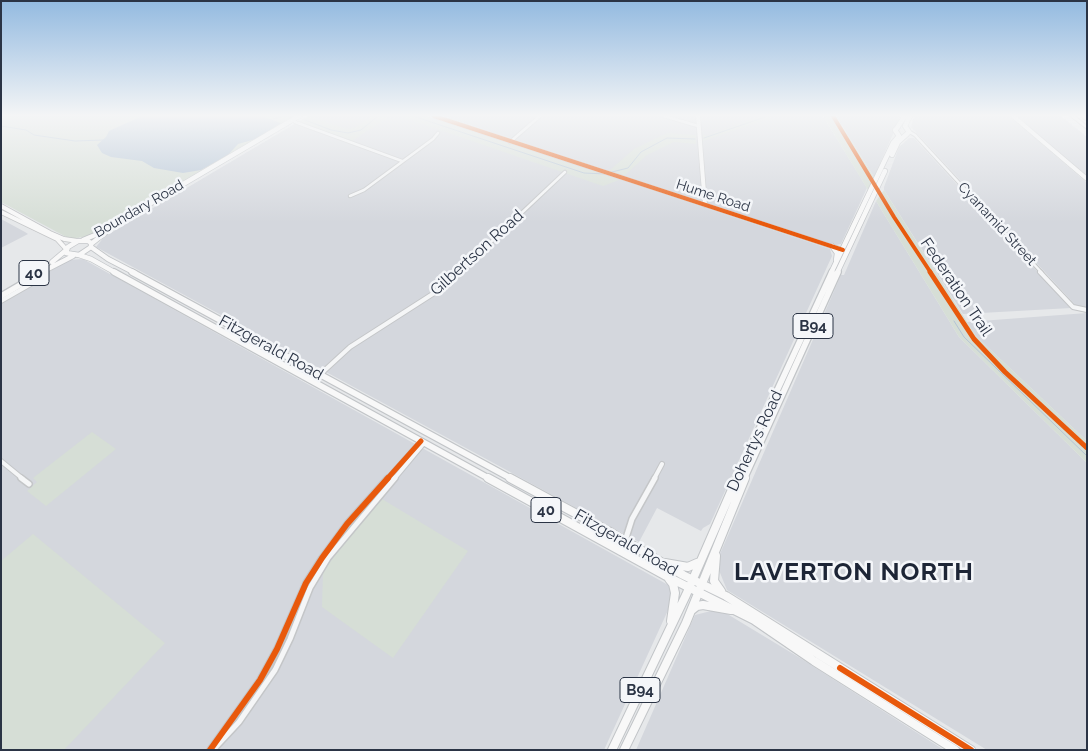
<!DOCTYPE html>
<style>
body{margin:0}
#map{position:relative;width:1088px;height:751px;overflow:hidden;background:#e6e8ea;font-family:Raleway,sans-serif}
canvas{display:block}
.frame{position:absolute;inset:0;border:2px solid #2b3445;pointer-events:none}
</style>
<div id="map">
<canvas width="1088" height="751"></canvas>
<div class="frame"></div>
</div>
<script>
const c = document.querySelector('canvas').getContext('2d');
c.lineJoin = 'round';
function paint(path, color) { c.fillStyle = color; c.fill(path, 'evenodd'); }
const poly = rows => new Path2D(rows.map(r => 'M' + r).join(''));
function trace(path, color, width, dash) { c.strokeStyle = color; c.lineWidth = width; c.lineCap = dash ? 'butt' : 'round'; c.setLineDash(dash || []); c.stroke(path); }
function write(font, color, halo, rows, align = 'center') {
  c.font = font + ' Raleway,sans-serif'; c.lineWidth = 5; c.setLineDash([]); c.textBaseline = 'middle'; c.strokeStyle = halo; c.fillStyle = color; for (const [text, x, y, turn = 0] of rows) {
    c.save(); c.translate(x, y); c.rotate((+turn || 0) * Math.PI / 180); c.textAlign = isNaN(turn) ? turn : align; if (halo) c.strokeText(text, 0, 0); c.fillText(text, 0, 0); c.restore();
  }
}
const built = poly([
 [308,116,427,116,830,249,832,256,710,524,703,528,701,531,657,508,639,542,96,247,104,237],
 [443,116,823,116,867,188,841,244,836,245],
 [836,116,901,116,874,177],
 [914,116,1010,116,1087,183,1087,307,1078,308,911,127],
 [1015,116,1061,116,1087,137,1087,177],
 [909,138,914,138,1071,308,963,314,884,190,884,187,899,147],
 [876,201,959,337,1087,463,1087,750,987,750,727,590,716,563,841,275,844,275],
 [1,219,25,232,28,234,1,248],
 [83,259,670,586,675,595,604,750,1,750,1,300,69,260],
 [1087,313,1087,441,976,336,967,322],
 [719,609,800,658,944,750,636,750,695,615]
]);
const green = poly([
 [1,116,294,116,89,236,70,239,1,202],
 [308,116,347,129,354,128,372,116,390,116,352,141,300,122],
 [399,116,427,116,619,180,603,186],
 [762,116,776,116,703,141,703,134,706,136],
 [823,116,836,116,874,177,868,190],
 [667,133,696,135,696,144,674,142,647,155,624,176,609,171,634,149],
 [884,190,976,336,1087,441,1087,463,959,337,876,201],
 [92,432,116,449,46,506,27,491,37,482,33,478],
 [382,499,468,551,393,658,322,607,323,572,338,551],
 [33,534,165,643,64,750,1,750,1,561]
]);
const water = poly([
 [142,116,262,116,281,123,256,139,238,144,228,155,201,170,183,173,154,168,142,161,111,157,102,153,97,145,106,137,109,131]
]);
const stream = poly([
 [413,116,584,173,606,174],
 [273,119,285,116],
 [305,120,331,130,348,133,361,130,378,116],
 [1,126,26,130,34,135,75,141,103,140],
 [704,138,768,116],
 [612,172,628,168,641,152,667,138,695,139],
 [954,321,964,337,1087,456]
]);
const streetFar2 = poly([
 [664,116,698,126],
 [295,122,402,161],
 [908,131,915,135,1042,273],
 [510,142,540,116],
 [350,196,364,190,433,139,438,133],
 [458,273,565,172]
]);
const streetFar1 = poly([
 [1040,272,1073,307,1087,310],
 [1,301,36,281,42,274],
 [313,381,350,347,442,288,459,272],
 [1,461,23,479],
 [387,479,421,441],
 [394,479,424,443],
 [654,479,662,464]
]);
const street = poly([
 [21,478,29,484],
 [625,541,632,519,655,478],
 [210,750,260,680,277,649,306,583,322,558,347,524,388,478],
 [213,750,239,722,275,670,290,639,310,588,328,558,395,478]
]);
const secondary = poly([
 [434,116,843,250],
 [698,116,705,205],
 [1013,116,1087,179],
 [1,206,50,233,64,239,78,241],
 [1,212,57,239,66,249]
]);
const primaryFar2 = poly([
 [897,128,905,116],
 [907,134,909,132,905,126,910,116],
 [892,155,898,142,907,134],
 [83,240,100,233,299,116],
 [78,241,88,241,91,243,91,247,79,255,66,253,68,247,78,241],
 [91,244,105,233],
 [832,246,837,253,836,261],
 [91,247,108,259,135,273],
 [79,255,91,259,116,273],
 [52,262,65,251],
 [40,273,73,256],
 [831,273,893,143,899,136,895,130,897,128],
 [837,273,885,171]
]);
const primaryFar1 = poly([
 [114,272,490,479],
 [132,272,512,479],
 [1,296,42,272],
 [736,479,832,272],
 [744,479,838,272]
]);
const primary = poly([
 [488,478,668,577,754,620,814,661,955,750],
 [510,478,612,533,683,575,726,596,971,750],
 [716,556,714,581,721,591],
 [665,563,688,567,697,563],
 [669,579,673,584,675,593,671,621],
 [692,610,697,606,703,605,731,610],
 [612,750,686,595,737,478],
 [624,750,686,623,745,478]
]);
const highway = poly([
 [1070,116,1075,116,1087,126,1087,129,1070,116],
 [1081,116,1086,116,1087,120,1085,120,1081,116]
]);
const cyclewayFar2 = poly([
 [434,116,843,250],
 [833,116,894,217,931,273]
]);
const cyclewayFar1 = poly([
 [930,272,974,339,1005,372,1087,448],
 [387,479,421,441]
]);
const cycleway = poly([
 [840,668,971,750],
 [210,750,260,680,277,649,306,583,322,558,347,524,388,478]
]);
const farStreetnames = [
 ["Hume Road",713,196,18],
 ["Boundary Road",139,209,-30],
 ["Cyanamid Street",997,224,47]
];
const shields = [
 [34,273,30],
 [813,326,40],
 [546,510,30],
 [640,690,40]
];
const shieldNames = [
 ["40",34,273],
 ["B94",813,326],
 ["40",546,510],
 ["B94",640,690]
];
const streetNames = [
 ["Gilbertson Road",477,253,-42],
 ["Federation Trail",956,287,56],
 ["Fitzgerald Road",271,348,29],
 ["Dohertys Road",755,441,-65],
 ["Fitzgerald Road",626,543,30]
];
const nearDistrictnames = [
 ["LAVERTON NORTH",854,572]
];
paint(built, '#d4d7dd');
paint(green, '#d6ded6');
paint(water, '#b4c4d5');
trace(stream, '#b4c4d5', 1);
trace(streetFar2, '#c4c6c8', 4.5);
trace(streetFar1, '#c4c6c8', 6);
trace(street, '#c4c6c8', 8);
trace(secondary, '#c4c6c8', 5.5);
trace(primaryFar2, '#c2c5c8', 6);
trace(primaryFar1, '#c2c5c8', 8);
trace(primary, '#c2c5c8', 10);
trace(highway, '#b8bbbf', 2);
trace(streetFar2, '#f5f6f7', 2.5);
trace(streetFar1, '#f5f6f7', 4);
trace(street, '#f5f6f7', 5);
trace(secondary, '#f8f8f8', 4);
trace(primaryFar2, '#f8f8f8', 4.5);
trace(primaryFar1, '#f8f8f8', 5.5);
trace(primary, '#f8f8f8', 8);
paint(highway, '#f8f8f8');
trace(cyclewayFar2, '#e8590c', 4);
trace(cyclewayFar1, '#e8590c', 5);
trace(cycleway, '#e8590c', 6);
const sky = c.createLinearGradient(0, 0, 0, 222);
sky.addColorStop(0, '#93bae0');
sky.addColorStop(0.52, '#f4f5f6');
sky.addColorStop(1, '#f4f5f600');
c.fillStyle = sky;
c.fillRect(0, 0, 1088, 222);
write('14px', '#2b3445', '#f4f6f9', farStreetnames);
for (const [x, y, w] of shields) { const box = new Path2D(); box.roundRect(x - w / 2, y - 12.5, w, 25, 4); c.fillStyle = '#f4f6f9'; c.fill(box); trace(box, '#2b3445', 1); }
write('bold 15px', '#2b3445', null, shieldNames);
write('16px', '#2b3445', '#f4f6f9', streetNames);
c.letterSpacing = '1px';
write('bold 25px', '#1d2536', '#f4f6f9', nearDistrictnames);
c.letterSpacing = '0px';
</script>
